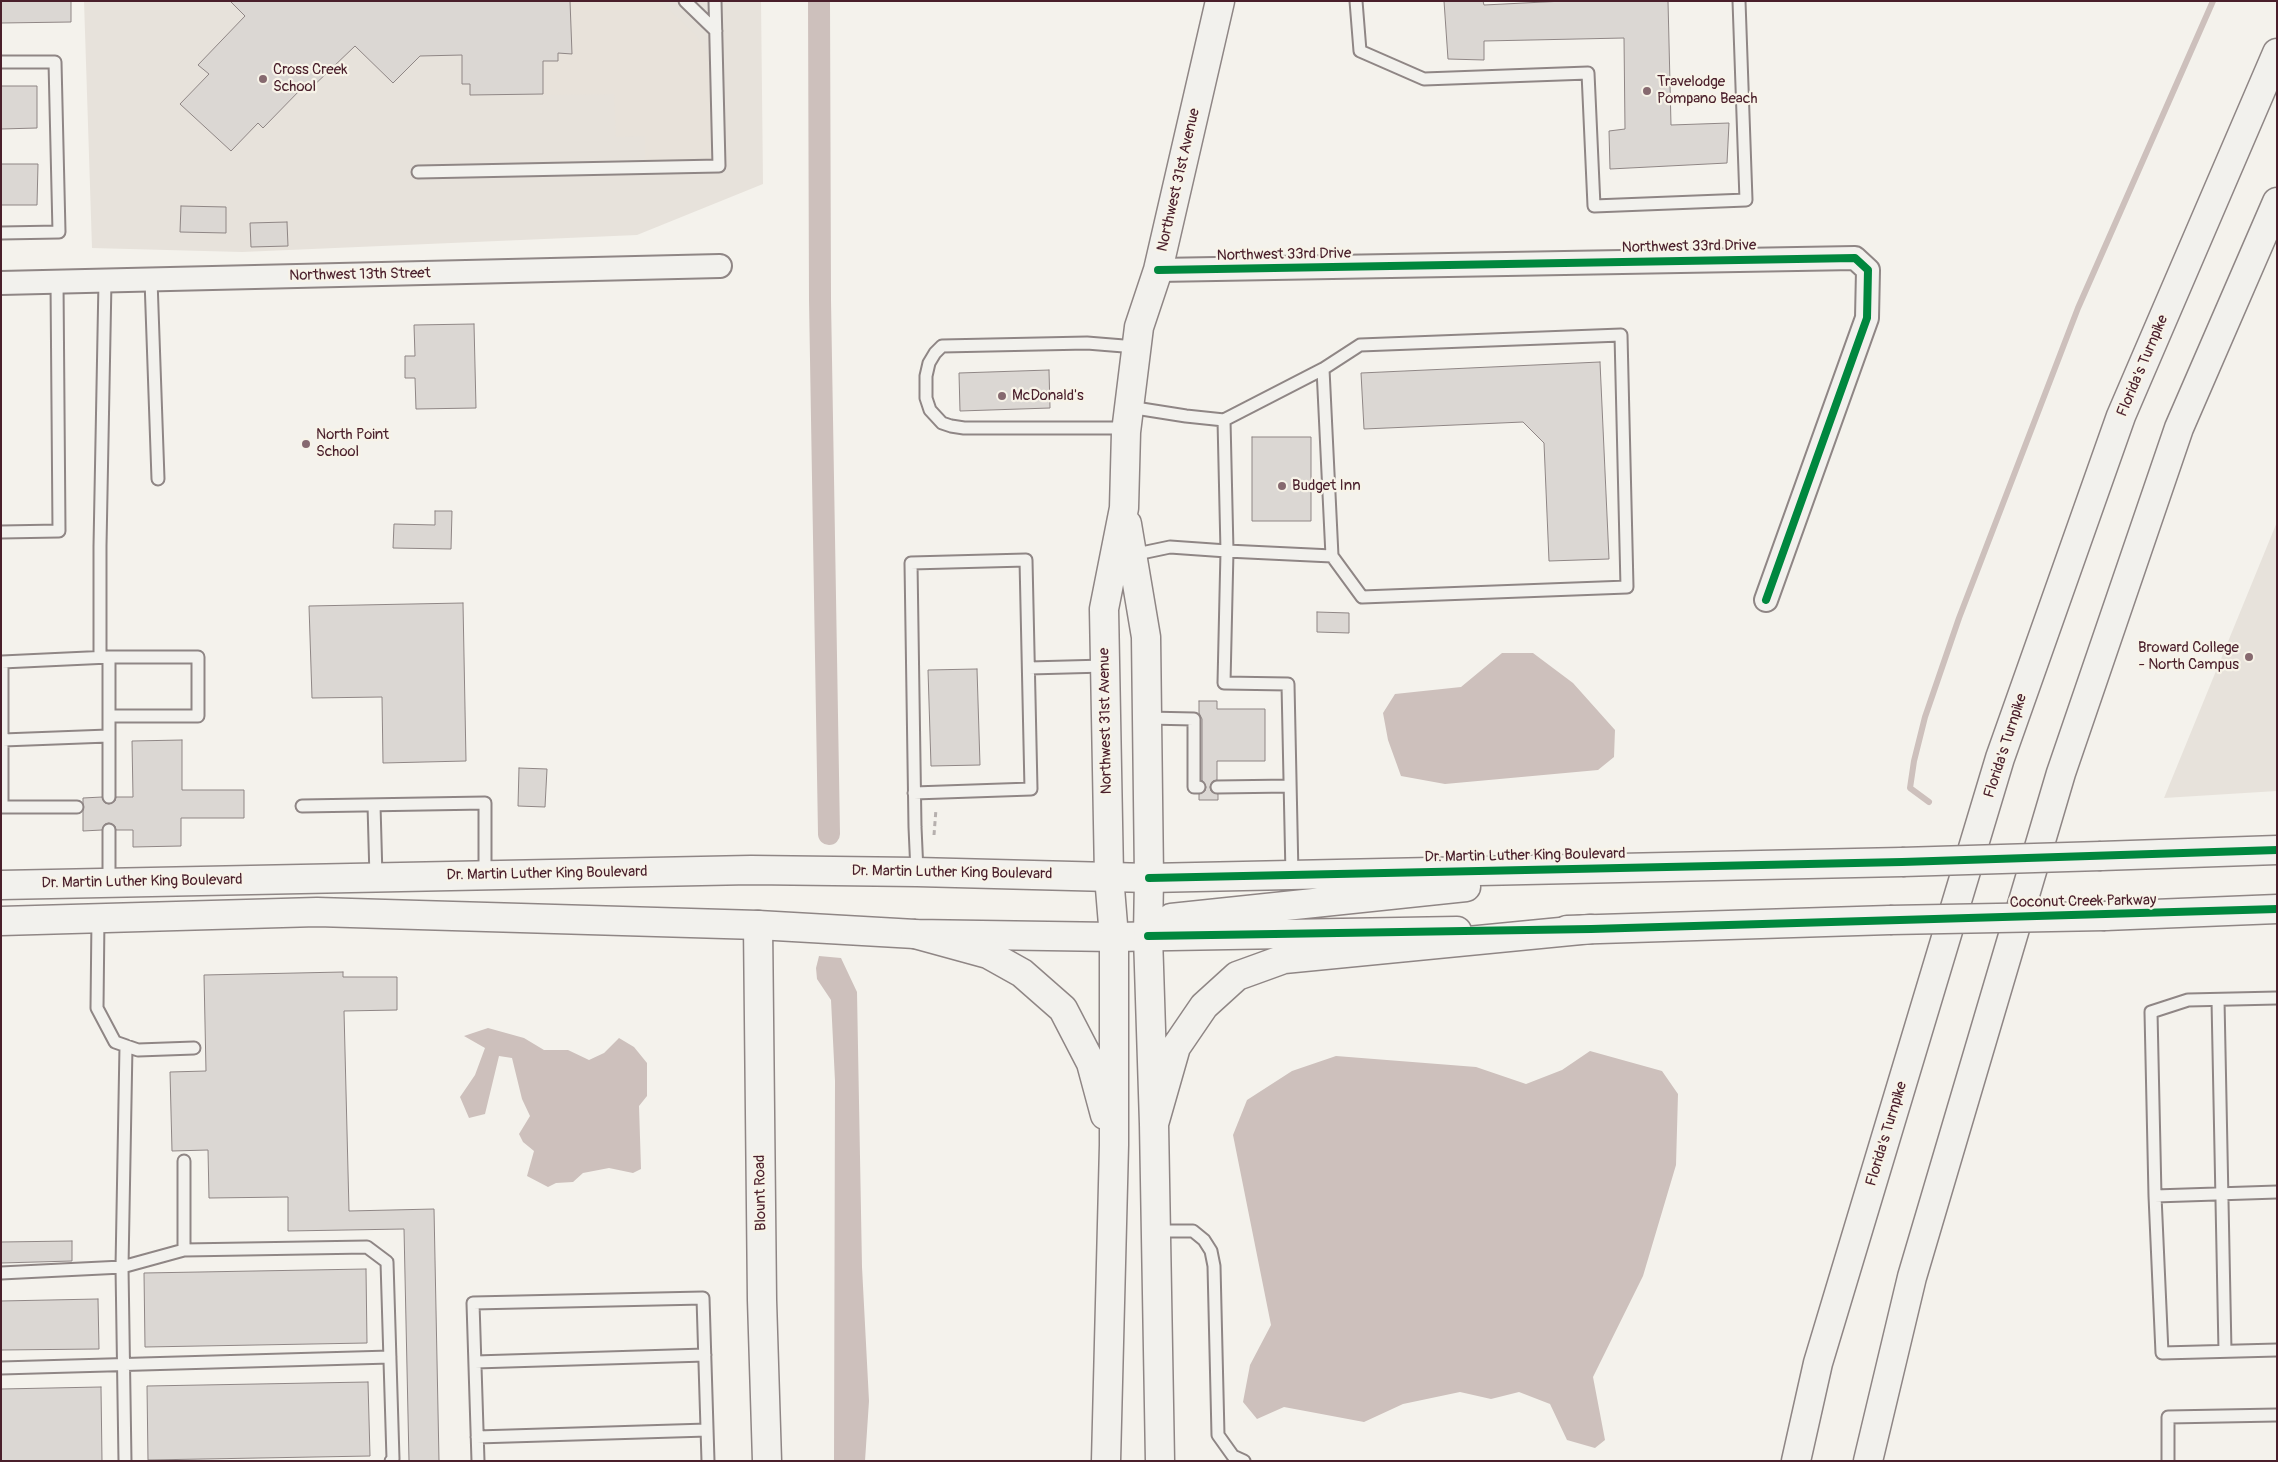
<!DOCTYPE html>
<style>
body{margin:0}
#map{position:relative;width:2278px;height:1462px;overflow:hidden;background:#f4f2ec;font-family:Pangolin,sans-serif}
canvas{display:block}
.frame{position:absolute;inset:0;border:2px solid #4a1f2b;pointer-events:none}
</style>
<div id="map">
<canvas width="2278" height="1462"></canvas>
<div class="frame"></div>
</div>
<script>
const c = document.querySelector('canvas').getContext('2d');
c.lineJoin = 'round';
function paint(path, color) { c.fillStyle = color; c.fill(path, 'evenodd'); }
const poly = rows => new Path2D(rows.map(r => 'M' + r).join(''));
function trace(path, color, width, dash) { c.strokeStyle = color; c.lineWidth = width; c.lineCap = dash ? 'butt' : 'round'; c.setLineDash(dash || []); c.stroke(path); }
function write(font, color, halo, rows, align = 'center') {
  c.font = font + ' Pangolin,sans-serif'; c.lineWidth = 4.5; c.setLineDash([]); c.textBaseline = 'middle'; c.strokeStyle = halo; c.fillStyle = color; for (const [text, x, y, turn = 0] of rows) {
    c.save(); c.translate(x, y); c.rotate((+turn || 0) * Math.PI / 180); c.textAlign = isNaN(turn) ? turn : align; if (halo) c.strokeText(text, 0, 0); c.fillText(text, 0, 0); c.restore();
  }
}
const built = poly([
 [84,1,761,1,763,184,637,235,242,252,92,248],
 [2277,522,2277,791,2164,798]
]);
const green = poly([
 [570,1,660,1,695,34,706,51,713,68,719,166,645,167,645,136,616,137,614,94,543,95,543,61,558,61,558,53,572,53]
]);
const water = poly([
 [1502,653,1533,653,1573,683,1615,730,1614,757,1598,770,1445,784,1401,776,1388,740,1383,713,1395,694,1461,687],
 [819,956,841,958,857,992,862,1267,869,1401,865,1461,834,1461,835,1081,831,1000,817,979,816,968],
 [488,1028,524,1038,544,1050,568,1050,589,1060,604,1053,619,1038,634,1047,647,1063,647,1096,639,1106,641,1169,633,1173,609,1168,583,1173,573,1182,556,1183,548,1187,527,1176,534,1151,523,1142,519,1134,530,1116,522,1099,512,1058,499,1056,485,1114,469,1118,460,1097,475,1075,485,1048,464,1036],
 [1590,1051,1662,1071,1678,1094,1676,1165,1643,1276,1593,1377,1605,1440,1595,1448,1567,1440,1550,1404,1519,1392,1491,1399,1460,1392,1403,1404,1364,1422,1284,1407,1257,1419,1243,1402,1250,1365,1271,1325,1233,1135,1247,1100,1292,1071,1336,1056,1476,1067,1526,1084,1562,1070]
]);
const stream = poly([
 [1929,802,1910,788,1914,761,1925,717,1959,618,2078,308,2213,1]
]);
const canal = poly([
 [819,1,820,300,829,834]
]);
const building = poly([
 [1,1,71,1,71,22,1,23,1,1],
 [230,1,570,1,572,54,558,53,558,61,543,61,543,94,470,95,470,84,462,84,462,55,420,56,393,83,355,46,308,91,303,87,263,128,258,123,231,151,180,104,209,74,198,65,245,16,230,1],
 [1444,1,1483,1,1484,5,1564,1,1668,1,1671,125,1729,123,1727,163,1610,169,1609,131,1625,129,1624,38,1484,41,1484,60,1448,59,1444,1],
 [1,86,37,86,37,128,1,129,1,86],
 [1,164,38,164,37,205,1,205,1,164],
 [181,206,226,207,226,233,180,232,181,206],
 [287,222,288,246,251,247,250,223,287,222],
 [474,324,476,408,416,409,415,378,405,378,405,356,415,356,414,325,474,324],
 [1600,362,1609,559,1549,561,1544,443,1523,422,1364,429,1361,373,1600,362],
 [1049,370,1050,408,960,411,959,373,1049,370],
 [1252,437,1311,437,1311,521,1252,521,1252,437],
 [435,511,452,511,451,549,393,548,394,524,435,525,435,511],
 [463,603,466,761,383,763,382,697,312,698,309,606,463,603],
 [1317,612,1349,613,1349,633,1317,632,1317,612],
 [977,669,980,765,931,766,928,670,977,669],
 [1199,701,1217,701,1217,709,1265,709,1265,761,1217,761,1217,780,1213,781,1210,787,1211,791,1218,794,1218,800,1199,800,1199,794,1205,791,1206,787,1202,780,1202,719,1199,713,1199,701],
 [182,740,182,790,244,790,244,818,181,818,181,846,133,847,133,830,116,830,115,826,109,823,105,824,102,830,83,831,83,798,102,797,105,803,109,804,115,801,116,797,133,797,132,741,182,740],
 [519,768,547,769,545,807,518,806,519,768],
 [343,972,343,977,397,977,397,1010,344,1011,349,1211,434,1209,439,1461,409,1461,404,1229,288,1231,288,1197,209,1198,208,1150,172,1151,170,1072,206,1071,204,975,343,972],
 [72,1241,72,1261,1,1263,1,1242,72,1241],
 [366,1269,367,1343,145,1347,144,1273,366,1269],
 [98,1299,99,1349,1,1350,1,1301,98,1299],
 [368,1382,370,1456,148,1460,147,1386,368,1382],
 [101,1387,102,1461,1,1461,1,1389,101,1387]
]);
const path = poly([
 [934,835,936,809]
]);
const service = poly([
 [685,1,716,31],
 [1356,1,1360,51,1424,79,1588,73,1594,206,1746,200,1739,1],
 [1,62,55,62,59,232,1,233],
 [418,172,719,166,715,1],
 [151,280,158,479],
 [1129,407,1186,416,1224,420,1227,551,1332,556,1323,369,1360,345,1621,335,1627,587,1362,597,1332,556],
 [1224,420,1323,369],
 [1126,428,964,428,951,426,942,423,930,410,926,398,926,376,929,363,935,353,942,346,1087,343,1136,347],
 [1,532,59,531,57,282],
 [1132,555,1170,547,1227,551,1224,683,1288,684,1292,875],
 [100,657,100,546,105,281],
 [1029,668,1105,666],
 [1147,718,1194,719,1194,787,1199,787],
 [3,740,108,736],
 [1217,787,1290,786],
 [914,793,1031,789,1026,560,911,563,915,827,917,872],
 [109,797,109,657],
 [374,805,376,877],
 [302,806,485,803,485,875],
 [77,807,2,807,2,662,109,657,198,657,198,716,109,716],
 [109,830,109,882],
 [98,918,97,1008,115,1042,138,1050,194,1048],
 [2277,998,2188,1000,2151,1012,2155,1196,2162,1353,2277,1350],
 [2218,1000,2225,1351],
 [184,1161,184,1250],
 [2155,1196,2277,1192],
 [1156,1231,1193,1231,1204,1240,1211,1251,1214,1266,1218,1435,1233,1456,1244,1461],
 [1,1273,122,1267,184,1250,367,1247,387,1262,393,1459,391,1461],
 [475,1362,705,1355],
 [1,1368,390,1357],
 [477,1437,707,1430],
 [125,1461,122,1267,126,1046],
 [478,1461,473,1303,703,1298,708,1461],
 [2168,1461,2168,1417,2277,1415]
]);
const minor = poly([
 [1158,270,1855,258,1868,270,1867,318,1766,600],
 [1,283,720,266]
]);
const tertiary = poly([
 [758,925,762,1300,767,1461]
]);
const secondary = poly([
 [2101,856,2277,850],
 [1,885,751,870,917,872,1149,878,1902,862],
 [2105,916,2277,909],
 [1,921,317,912,758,925,915,934,1114,937,1457,931],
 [1567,930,1890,920],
 [1155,931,1171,918,1466,887]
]);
const primary = poly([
 [1127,524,1146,637,1149,878,1148,936],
 [1114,937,1109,876,1104,609,1124,508,1126,432,1139,327,1158,270,1220,1]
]);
const motorway = poly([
 [915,934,988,954,1022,973,1063,1009,1091,1063,1105,1115],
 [1148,936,1154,1124,1160,1461],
 [1154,1124,1176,1047,1204,1006,1237,976,1284,959,1591,929],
 [1106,1461,1114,1145,1114,937],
 [1796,1461,1818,1363,2000,758,2121,416,2277,53],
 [1868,1461,1912,1277,2061,773,2179,428,2277,202]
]);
const secondaryBridge = poly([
 [1902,862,2101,856],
 [1890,920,2105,916]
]);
const cycleway = poly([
 [1158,270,1855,258,1868,270,1867,318,1766,600],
 [1149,878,1902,862,2277,850],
 [1148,936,1591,929,2277,909]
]);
const markers = [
 [263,79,5,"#86696f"],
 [1647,91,5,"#86696f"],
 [1002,396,5,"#86696f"],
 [306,444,5,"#86696f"],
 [1282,486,5,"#86696f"],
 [2249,657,5,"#86696f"]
];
const poiNames = [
 ["Cross Creek",273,70],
 ["School",273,87],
 ["Travelodge",1657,82],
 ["Pompano Beach",1657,99],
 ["McDonald's",1012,396],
 ["North Point",316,435],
 ["School",316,452],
 ["Budget Inn",1292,486],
 ["Broward College",2239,648,"right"],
 ["- North Campus",2239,665,"right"]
];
const streetNames = [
 ["Northwest 31st Avenue",1179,180,-77],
 ["Northwest 33rd Drive",1689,247,-1],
 ["Northwest 33rd Drive",1284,255,-1],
 ["Northwest 13th Street",360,275,-1],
 ["Florida's Turnpike",2143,366,-67],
 ["Northwest 31st Avenue",1106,721,-91],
 ["Florida's Turnpike",2006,746,-72],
 ["Dr. Martin Luther King Boulevard",1525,856,-1],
 ["Dr. Martin Luther King Boulevard",952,873,1],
 ["Dr. Martin Luther King Boulevard",547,874,-1],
 ["Dr. Martin Luther King Boulevard",142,882,-1],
 ["Coconut Creek Parkway",2083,902,-1],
 ["Florida's Turnpike",1887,1134,-73],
 ["Blount Road",761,1193,-91]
];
paint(built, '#e7e2db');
paint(green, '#e8e2da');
paint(water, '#cdc0bc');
trace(stream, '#cdc0bc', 6);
trace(canal, '#cdc0bc', 22);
paint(building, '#dbd7d3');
trace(building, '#8f8685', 1);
trace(service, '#8f8685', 15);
trace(minor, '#8f8685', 26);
trace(tertiary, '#8f8685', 31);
trace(secondary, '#8f8685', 31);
trace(primary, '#8f8685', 31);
trace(motorway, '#8f8685', 31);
trace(path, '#b6b0ae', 3, [5, 4]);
trace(service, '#f2f1ed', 11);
trace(minor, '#f2f1ed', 22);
trace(tertiary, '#f2f1ed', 28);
trace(secondary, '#f2f1ed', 28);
trace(primary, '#f2f1ed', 28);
trace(motorway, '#f2f1ed', 28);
trace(secondaryBridge, '#8f8685', 31, []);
trace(secondaryBridge, '#f2f1ed', 28);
trace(cycleway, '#00873e', 8);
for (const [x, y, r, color] of markers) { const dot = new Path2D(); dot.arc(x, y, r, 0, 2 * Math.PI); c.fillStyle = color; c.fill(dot); trace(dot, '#f7f3e8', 2); }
write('15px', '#4a1f2b', '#f7f3e8', poiNames, 'left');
write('15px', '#4a1f2b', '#f7f3e8', streetNames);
</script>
